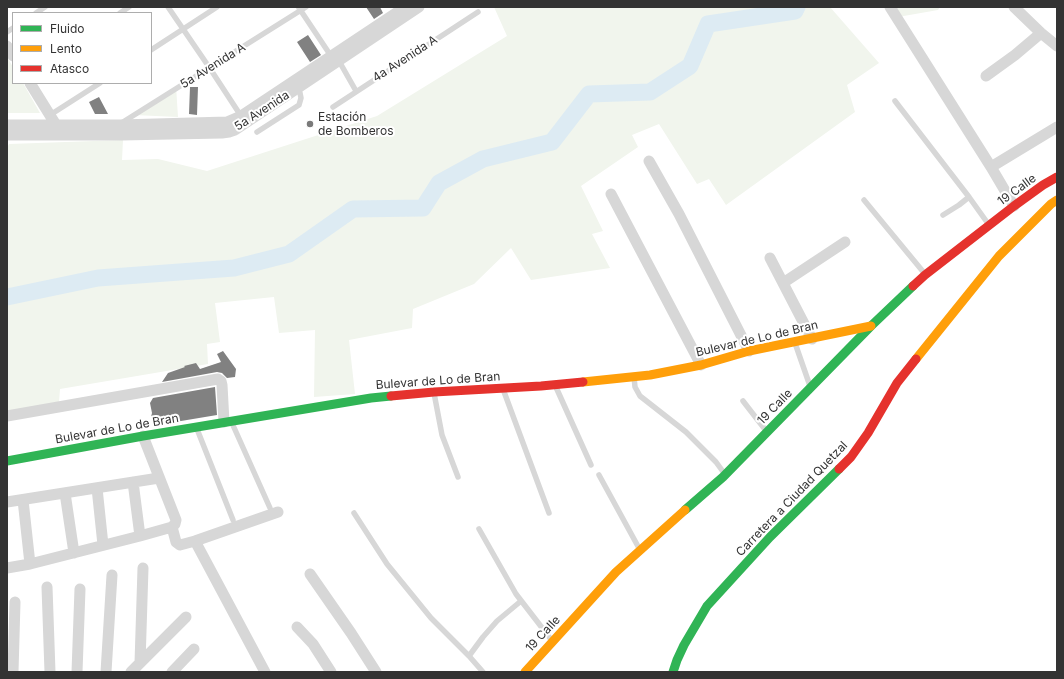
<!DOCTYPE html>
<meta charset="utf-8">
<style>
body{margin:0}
#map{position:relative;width:1064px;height:679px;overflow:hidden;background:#fff;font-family:Inter,sans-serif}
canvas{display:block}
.frame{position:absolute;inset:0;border:8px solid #333;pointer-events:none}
.legend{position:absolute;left:12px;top:12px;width:140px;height:72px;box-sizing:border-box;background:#fff;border:1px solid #adadad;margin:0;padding:5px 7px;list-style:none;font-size:12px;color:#333}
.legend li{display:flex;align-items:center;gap:8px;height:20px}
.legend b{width:20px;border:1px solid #adadad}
</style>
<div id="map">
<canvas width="1064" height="679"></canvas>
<div class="frame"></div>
<ul class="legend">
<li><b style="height:5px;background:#30b455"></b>Fluido</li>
<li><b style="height:5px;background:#ff9f0a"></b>Lento</li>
<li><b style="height:5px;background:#e5322d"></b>Atasco</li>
</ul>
</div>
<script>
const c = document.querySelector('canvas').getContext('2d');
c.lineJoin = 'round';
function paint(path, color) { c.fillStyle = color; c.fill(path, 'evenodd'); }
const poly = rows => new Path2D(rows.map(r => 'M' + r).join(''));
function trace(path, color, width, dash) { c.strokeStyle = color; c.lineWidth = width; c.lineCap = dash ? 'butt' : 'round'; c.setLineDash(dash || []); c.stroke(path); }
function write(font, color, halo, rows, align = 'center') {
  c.font = font + ' Inter,sans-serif'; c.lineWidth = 4; c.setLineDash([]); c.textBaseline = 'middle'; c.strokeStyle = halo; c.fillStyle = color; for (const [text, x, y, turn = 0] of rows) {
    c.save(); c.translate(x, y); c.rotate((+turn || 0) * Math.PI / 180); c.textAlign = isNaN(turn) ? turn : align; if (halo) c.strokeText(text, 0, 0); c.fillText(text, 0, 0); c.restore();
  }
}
const green = poly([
 [494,7,830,7,879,63,847,85,855,112,726,205,709,179,697,184,659,124,632,135,638,147,581,186,603,231,592,234,610,268,531,280,511,248,474,284,413,309,412,328,349,340,355,394,314,397,315,330,279,333,274,297,215,303,220,342,207,344,208,364,60,389,59,402,7,413,7,148,9,144,123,140,122,160,158,159,207,171,377,116,507,36],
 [892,7,940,7,938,10,898,17],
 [7,57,13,67,13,83,23,83,40,113,7,113],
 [176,86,178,117,134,115]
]);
const river = poly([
 [7,297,98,278,234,268,289,254,353,209,423,208,439,183,483,159,552,142,589,94,650,92,690,66,708,24,795,11,797,7]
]);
const building = poly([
 [366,7,380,7,383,13,374,19],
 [308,35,321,55,310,62,297,42],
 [190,87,198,87,197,115,189,114],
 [99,97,108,114,95,114,89,102],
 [223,351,236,369,235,377,227,378,222,373,217,372,162,382,168,373,185,367,184,366,196,363,200,369,221,362,217,354],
 [215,387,217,415,163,424,151,417,152,413,150,403,153,398]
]);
const lane = poly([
 [168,7,209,67,241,116],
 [299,8,331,56],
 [36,13,45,7],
 [120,13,129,7],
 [7,32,13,28],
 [151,50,217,7],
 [339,61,356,91],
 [895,101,969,197],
 [333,107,478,12],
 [50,115,100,83],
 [123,122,306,7],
 [257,132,299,105,301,98,300,93,298,88],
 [864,200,925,274],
 [943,215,959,205,969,197,989,225],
 [795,343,810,386],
 [634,377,635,387,640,396,686,432,716,462,724,473],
 [555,385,591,465],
 [503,389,549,513],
 [434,393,442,435,458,477],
 [743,401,767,432],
 [232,423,270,508],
 [197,429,233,520],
 [599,475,640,550],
 [354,513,387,564,431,618,469,656,483,672],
 [479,529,516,594,553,642],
 [469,656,483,637,497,621,521,601]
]);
const street = poly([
 [890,7,991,167,1014,206],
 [1014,7,1041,33,1057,46],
 [7,46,13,56],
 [986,76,1015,55,1041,33],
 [30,83,56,125],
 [7,125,120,125,227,122,241,116,405,7],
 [7,135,121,135,222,133,229,132,235,130,419,7],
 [649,161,679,214,749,351],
 [991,167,1057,127],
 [611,194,701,365],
 [770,258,812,339],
 [783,283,845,242],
 [7,416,218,379,221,381,222,385,224,422],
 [133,482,140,536],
 [97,488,103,545],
 [65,493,74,553],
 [23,500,30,564],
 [7,502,159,478],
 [172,527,176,542,180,545,195,541,278,512],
 [195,541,265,672],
 [7,568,30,564,140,536,172,527,175,524,176,520,143,436],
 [310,574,351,633,376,672],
 [47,587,50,672],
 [297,627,313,644,331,672],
 [140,663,143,568],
 [13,672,15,602],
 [77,672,80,589],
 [106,672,112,575],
 [131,672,186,617],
 [172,672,194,649]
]);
const fast = poly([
 [7,461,143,436,371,398,391,396],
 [685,510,723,477,871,326,913,286],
 [673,672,677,660,684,645,707,606,770,537,839,469]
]);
const slow = poly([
 [916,359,999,256,1051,204,1057,200],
 [583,382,650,375,701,365,749,351,871,326],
 [525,672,616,572,685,510]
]);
const jam = poly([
 [913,286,925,275,1014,206,1043,185,1057,177],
 [391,396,434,392,541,386,583,382],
 [839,469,851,457,868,433,897,383,916,359]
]);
const markers = [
 [310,124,4,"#7a7a7a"]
];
const streetNames = [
 ["4a Avenida A",405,59,-33],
 ["5a Avenida A",213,66,-32],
 ["5a Avenida",262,111,-33],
 ["19 Calle",1017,190,-36],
 ["Bulevar de Lo de Bran",757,339,-13],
 ["Bulevar de Lo de Bran",438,381,-4],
 ["19 Calle",775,407,-46],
 ["Bulevar de Lo de Bran",117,429,-10],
 ["Carretera a Ciudad Quetzal",792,499,-46],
 ["19 Calle",543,634,-47]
];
const poiNames = [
 ["Estación",318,117],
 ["de Bomberos",318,131]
];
paint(green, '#f1f5ed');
trace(river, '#ddebf3', 17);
paint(building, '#818181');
trace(lane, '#d7d7d7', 5.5);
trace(street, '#d7d7d7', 11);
trace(fast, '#30b455', 9);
trace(slow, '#ff9f0a', 9);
trace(jam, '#e5322d', 9);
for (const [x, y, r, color] of markers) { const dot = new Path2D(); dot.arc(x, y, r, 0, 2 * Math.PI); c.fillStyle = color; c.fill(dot); trace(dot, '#fff', 1.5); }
write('12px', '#333', '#fff', streetNames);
write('12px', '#333', '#fff', poiNames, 'left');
</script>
